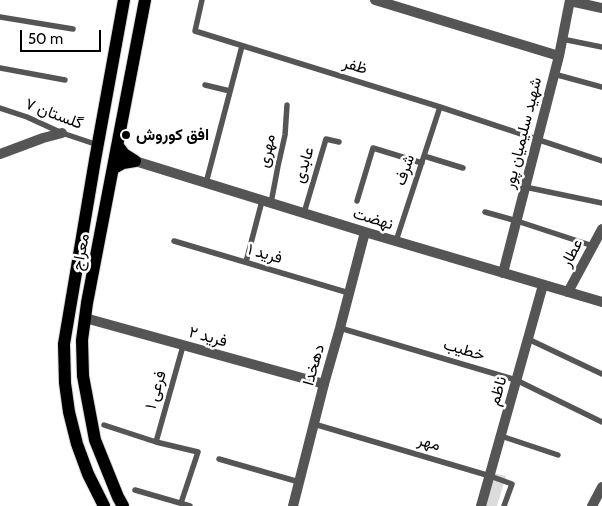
<!DOCTYPE html>
<meta charset="utf-8">
<style>
body{margin:0}
#map{position:relative;width:602px;height:506px;overflow:hidden;background:#fff;font-family:Cabin,sans-serif}
canvas{display:block}
.scale{position:absolute;left:20px;top:30px;width:81px;height:22px;box-sizing:border-box;border:2px solid #000;border-top:0;padding-left:6px;font-size:15px;line-height:18px;white-space:nowrap;color:#000;-webkit-text-stroke:4px #fff;paint-order:stroke}
</style>
<div id="map">
<canvas width="602" height="506"></canvas>
<div class="scale">50 m</div>
</div>
<script>
const c = document.querySelector('canvas').getContext('2d');
c.lineJoin = 'round';
function paint(path, color) { c.fillStyle = color; c.fill(path, 'evenodd'); }
const poly = rows => new Path2D(rows.map(r => 'M' + r).join(''));
function trace(path, color, width, dash) { c.strokeStyle = color; c.lineWidth = width; c.lineCap = dash ? 'butt' : 'round'; c.setLineDash(dash || []); c.stroke(path); }
function write(font, color, halo, rows, align = 'center') {
  c.font = font + ' Cabin,Vazirmatn,sans-serif'; c.lineWidth = 5; c.setLineDash([]); c.textBaseline = 'middle'; c.strokeStyle = halo; c.fillStyle = color; for (const [text, x, y, turn = 0] of rows) {
    c.save(); c.translate(x, y); c.rotate((+turn || 0) * Math.PI / 180); c.textAlign = isNaN(turn) ? turn : align; if (halo) c.strokeText(text, 0, 0); c.fillText(text, 0, 0); c.restore();
  }
}
const green = poly([
 [494,473,506,476,497,506,485,506]
]);
const service = poly([
 [202,0,195,31,440,107,602,161],
 [0,17,73,29],
 [562,39,602,47],
 [0,68,65,80],
 [554,74,602,87],
 [205,85,230,91],
 [0,108,27,117,62,133,98,145],
 [424,156,463,168],
 [206,183,242,46],
 [525,187,602,203],
 [357,201,373,148,422,163],
 [271,203,278,166,285,135,287,105],
 [485,212,517,221,593,246],
 [304,213,326,139,339,142],
 [174,241,349,293],
 [396,241,440,107],
 [246,262,262,201],
 [340,328,516,380,602,422],
 [528,339,602,374],
 [314,424,490,476,512,484,504,506],
 [104,425,156,442,198,452,181,503],
 [501,436,558,455],
 [156,442,183,346],
 [219,459,299,482],
 [135,490,190,506]
]);
const minor = poly([
 [375,0,559,56],
 [570,1,602,8],
 [0,154,43,138,62,133],
 [503,273,559,56,570,0],
 [568,292,602,229],
 [85,318,324,384],
 [481,506,543,285],
 [592,506,602,487]
]);
const tertiary = poly([
 [135,161,365,232,602,302],
 [293,506,324,384,340,328,365,232]
]);
const primary = poly([
 [114,168,123,163,135,161,124,154,118,146],
 [104,506,88,474,77,444,69,412,65,383,64,344,95,160,124,0],
 [123,506,118,497,95,440,83,376,82,340,87,303,145,0]
]);
const markers = [
 [126,135,5,"#000"]
];
const streetNames = [
 ["ظفر",355,66,17],
 ["گلستان ۷",54,114,21],
 ["شهید سلیمیان پور",523,133,-76],
 ["مهری",267,151,-78],
 ["عابدی",304,165,-73],
 ["شرف",405,170,-72],
 ["نهضت",373,219,17],
 ["معراج",81,252,-79],
 ["عطار",572,253,-62],
 ["فرید ۱",265,254,16],
 ["فرید ۲",208,337,15],
 ["خطیب",464,350,16],
 ["دهخدا",314,365,-74],
 ["فرعی ۱",156,390,-74],
 ["ناظم",498,391,-74],
 ["مهر",429,443,16]
];
const poiNames = [
 ["افق کوروش",136,135]
];
paint(green, '#dcdcdc');
trace(primary, '#dbdbdb', 14);
trace(service, '#555', 5.5);
trace(minor, '#555', 10);
trace(tertiary, '#555', 10);
trace(primary, '#000', 12);
for (const [x, y, r, color] of markers) { const dot = new Path2D(); dot.arc(x, y, r, 0, 2 * Math.PI); c.fillStyle = color; c.fill(dot); trace(dot, '#fff', 2); }
write('16px', '#000', '#fff', streetNames);
write('bold 16px', '#000', '#fff', poiNames, 'left');
</script>
